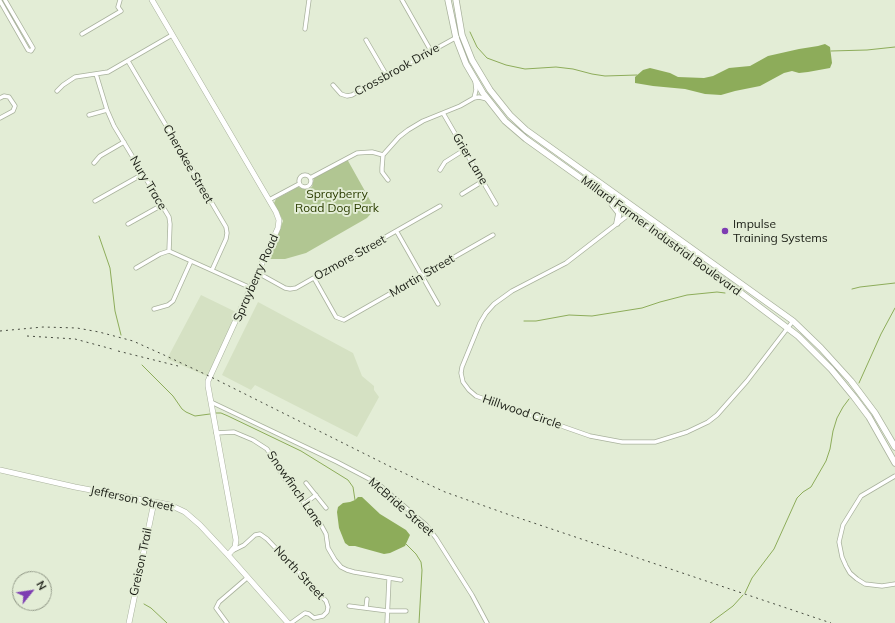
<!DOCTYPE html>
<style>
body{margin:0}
#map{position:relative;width:895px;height:623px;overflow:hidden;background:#e3edd6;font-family:Mulish,sans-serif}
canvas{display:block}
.north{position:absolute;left:12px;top:571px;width:40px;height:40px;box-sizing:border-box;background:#e3edd6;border:1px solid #929988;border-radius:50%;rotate:60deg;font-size:11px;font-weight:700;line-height:16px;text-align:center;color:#191c14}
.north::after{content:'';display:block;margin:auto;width:14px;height:18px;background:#7d3db2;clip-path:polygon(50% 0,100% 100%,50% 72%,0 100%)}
</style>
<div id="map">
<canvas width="895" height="623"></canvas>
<div class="north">N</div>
</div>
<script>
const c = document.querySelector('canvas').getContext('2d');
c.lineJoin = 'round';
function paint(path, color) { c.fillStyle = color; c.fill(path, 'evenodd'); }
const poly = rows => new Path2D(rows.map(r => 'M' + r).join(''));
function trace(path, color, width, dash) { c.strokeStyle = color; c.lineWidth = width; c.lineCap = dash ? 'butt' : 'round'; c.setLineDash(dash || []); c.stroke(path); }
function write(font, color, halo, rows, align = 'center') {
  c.font = font + ' Mulish,sans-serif'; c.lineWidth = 4; c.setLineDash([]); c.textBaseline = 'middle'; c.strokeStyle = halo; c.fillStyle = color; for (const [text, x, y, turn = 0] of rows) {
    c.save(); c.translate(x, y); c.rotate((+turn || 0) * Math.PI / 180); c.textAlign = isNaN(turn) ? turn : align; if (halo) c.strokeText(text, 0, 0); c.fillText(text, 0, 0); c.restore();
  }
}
const built = poly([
 [201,295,240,314,209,377,167,359],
 [258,302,353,353,362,376,374,386,374,390,379,397,357,437,255,385,251,390,222,375]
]);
const green = poly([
 [347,159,375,209,367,218,306,253,285,259,269,259,283,221,274,203,276,199,298,187,307,189,312,187,314,178]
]);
const water = poly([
 [825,44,830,47,832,63,830,68,808,72,799,73,792,71,784,73,760,86,735,91,721,95,705,94,685,89,653,86,635,83,635,77,643,70,650,68,670,73,678,77,704,78,713,76,729,68,750,66,768,56,799,49,818,46],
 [358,497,362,497,380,514,406,530,410,535,405,546,390,553,384,554,355,546,349,546,345,543,339,528,337,512,338,507,343,503,350,502,355,500]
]);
const stream = poly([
 [470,32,477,47,487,58,506,65,525,69,556,67,573,69,592,74,605,76,637,75],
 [831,51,867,50,895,47],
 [99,236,110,268,115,311,121,335],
 [852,289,860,287,895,283],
 [524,321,536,321,569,315,592,316,642,308,660,302,687,295,717,292,725,293],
 [142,365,173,396,182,409,186,412,195,416,210,414],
 [859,383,881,334,895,308],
 [215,413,221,413,228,416,301,451,348,480,353,487,355,500],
 [406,544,416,554,421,562,422,570,419,623],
 [745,593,752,578,774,549,797,498,803,492,811,487,826,461,830,449,833,431,837,418,843,407,849,399],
 [144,604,151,608,167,623],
 [710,623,733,606,743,595]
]);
const street = poly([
 [402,0,431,51],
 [0,1,28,50,31,51,33,48,5,0],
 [305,29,309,0],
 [82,34,121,11,118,7,120,0],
 [366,40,387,76],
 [128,61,226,227,227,233,226,239,212,270],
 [96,74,107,110,114,126,169,217,170,224,169,251],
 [475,81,476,90,474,98,479,97,487,99],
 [333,85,341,94,347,96,352,95,457,37],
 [57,91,63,85,75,77,108,72,172,35],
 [0,98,4,96,9,97,15,106,13,111,0,118],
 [443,113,496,204],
 [89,115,107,110],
 [94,163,100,156,124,142],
 [440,170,445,162,464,150],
 '299 181a6 6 0 1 1 12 0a6 6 0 1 1-12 0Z',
 [310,178,357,153,372,152,383,155],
 [388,180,382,172,382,168,383,155,399,137,408,130,423,121,460,106,474,98],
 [462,194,483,181],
 [269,200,299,184],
 [95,201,143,174],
 [636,209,566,263,512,291,494,304,486,313,480,323,462,367,461,373,463,382,469,390,476,396,590,436,622,442,655,442,687,432,708,422,717,415,747,381,793,321],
 [128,224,162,205],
 [397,232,438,304],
 [169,251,251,288],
 [136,268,160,254,169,251],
 [258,273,285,288,290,289,296,288,440,206],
 [314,278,336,317,344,320,493,235],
 [154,309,168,305,173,301,191,261],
 [211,402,337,462,377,483,426,525,436,538,472,595,487,623],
 [216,433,234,432,253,440,267,449,284,478,320,523,326,534,328,548,335,560,341,567,347,570,354,572,401,580],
 [895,476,861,496,843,525,839,542,842,557,846,566,850,573,857,579,865,584,882,586,895,584],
 [306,483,326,508],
 [304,504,316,495],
 [234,550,244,545,255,535,260,534,267,539,326,601,328,607,327,612,323,616,314,618,309,614,305,613,291,623],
 [349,606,388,611,406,611],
 [366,608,367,599],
 [227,623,216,608,219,602,247,578],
 [387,623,389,579]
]);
const secondary = poly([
 [152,0,276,212,279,220,278,228,208,381,208,386,236,540,235,547,228,555],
 [0,470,75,487,170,505,185,512,200,525,228,555,288,623],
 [129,623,154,502]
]);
const primary = poly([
 [448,0,456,38,466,64,483,93,505,121,526,139,737,290,798,336,831,369,854,397,869,417,895,463],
 [456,0,462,35,472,60,490,90,510,115,526,130,793,321,821,348,851,381,875,413,895,447],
 [612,204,619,213,617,223]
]);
const rail = poly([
 [0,331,43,327,77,328,99,332,133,341,164,355,209,376,391,467,445,492,507,514,831,623],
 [27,336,75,339,112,349],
 [118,351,178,366]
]);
const markers = [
 [725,231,4,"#7d3db2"]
];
const streetNames = [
 ["Crossbrook Drive",397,70,-29],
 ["Grier Lane",470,159,59],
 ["Cherokee Street",188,164,60],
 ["Nury Trace",148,183,59],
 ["Millard Farmer Industrial Boulevard",661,236,36],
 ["Ozmore Street",350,258,-29],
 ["Martin Street",422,276,-30],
 ["Sprayberry Road",256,278,-66],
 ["Hillwood Circle",522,412,19],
 ["Snowfinch Lane",295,489,55],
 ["Jefferson Street",132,499,12],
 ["McBride Street",401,507,41],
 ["Greison Trail",141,562,-78],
 ["North Street",299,573,47]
];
const parkNames = [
 ["Sprayberry",337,194],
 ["Road Dog Park",337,208]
];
const poiNames = [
 ["Impulse",733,224],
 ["Training Systems",733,238]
];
paint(built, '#d5e1c3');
paint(green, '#b1c692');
paint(water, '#8dac5a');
trace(stream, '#8dac5a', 1);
trace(street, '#a9b29d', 5);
trace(secondary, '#a9b29d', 6);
trace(primary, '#a9b29d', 7);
trace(street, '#fff', 3.5);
trace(secondary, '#fff', 5);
trace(primary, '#fff', 5.5);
trace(rail, '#464a3f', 1, [2, 4]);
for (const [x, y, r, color] of markers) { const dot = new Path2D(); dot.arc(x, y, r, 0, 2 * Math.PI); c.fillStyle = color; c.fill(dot); trace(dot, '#e3edd6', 1.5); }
write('12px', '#191c14', '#e3edd6', streetNames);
write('12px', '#2b3d00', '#e3edd6', parkNames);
write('12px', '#191c14', '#e3edd6', poiNames, 'left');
</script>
